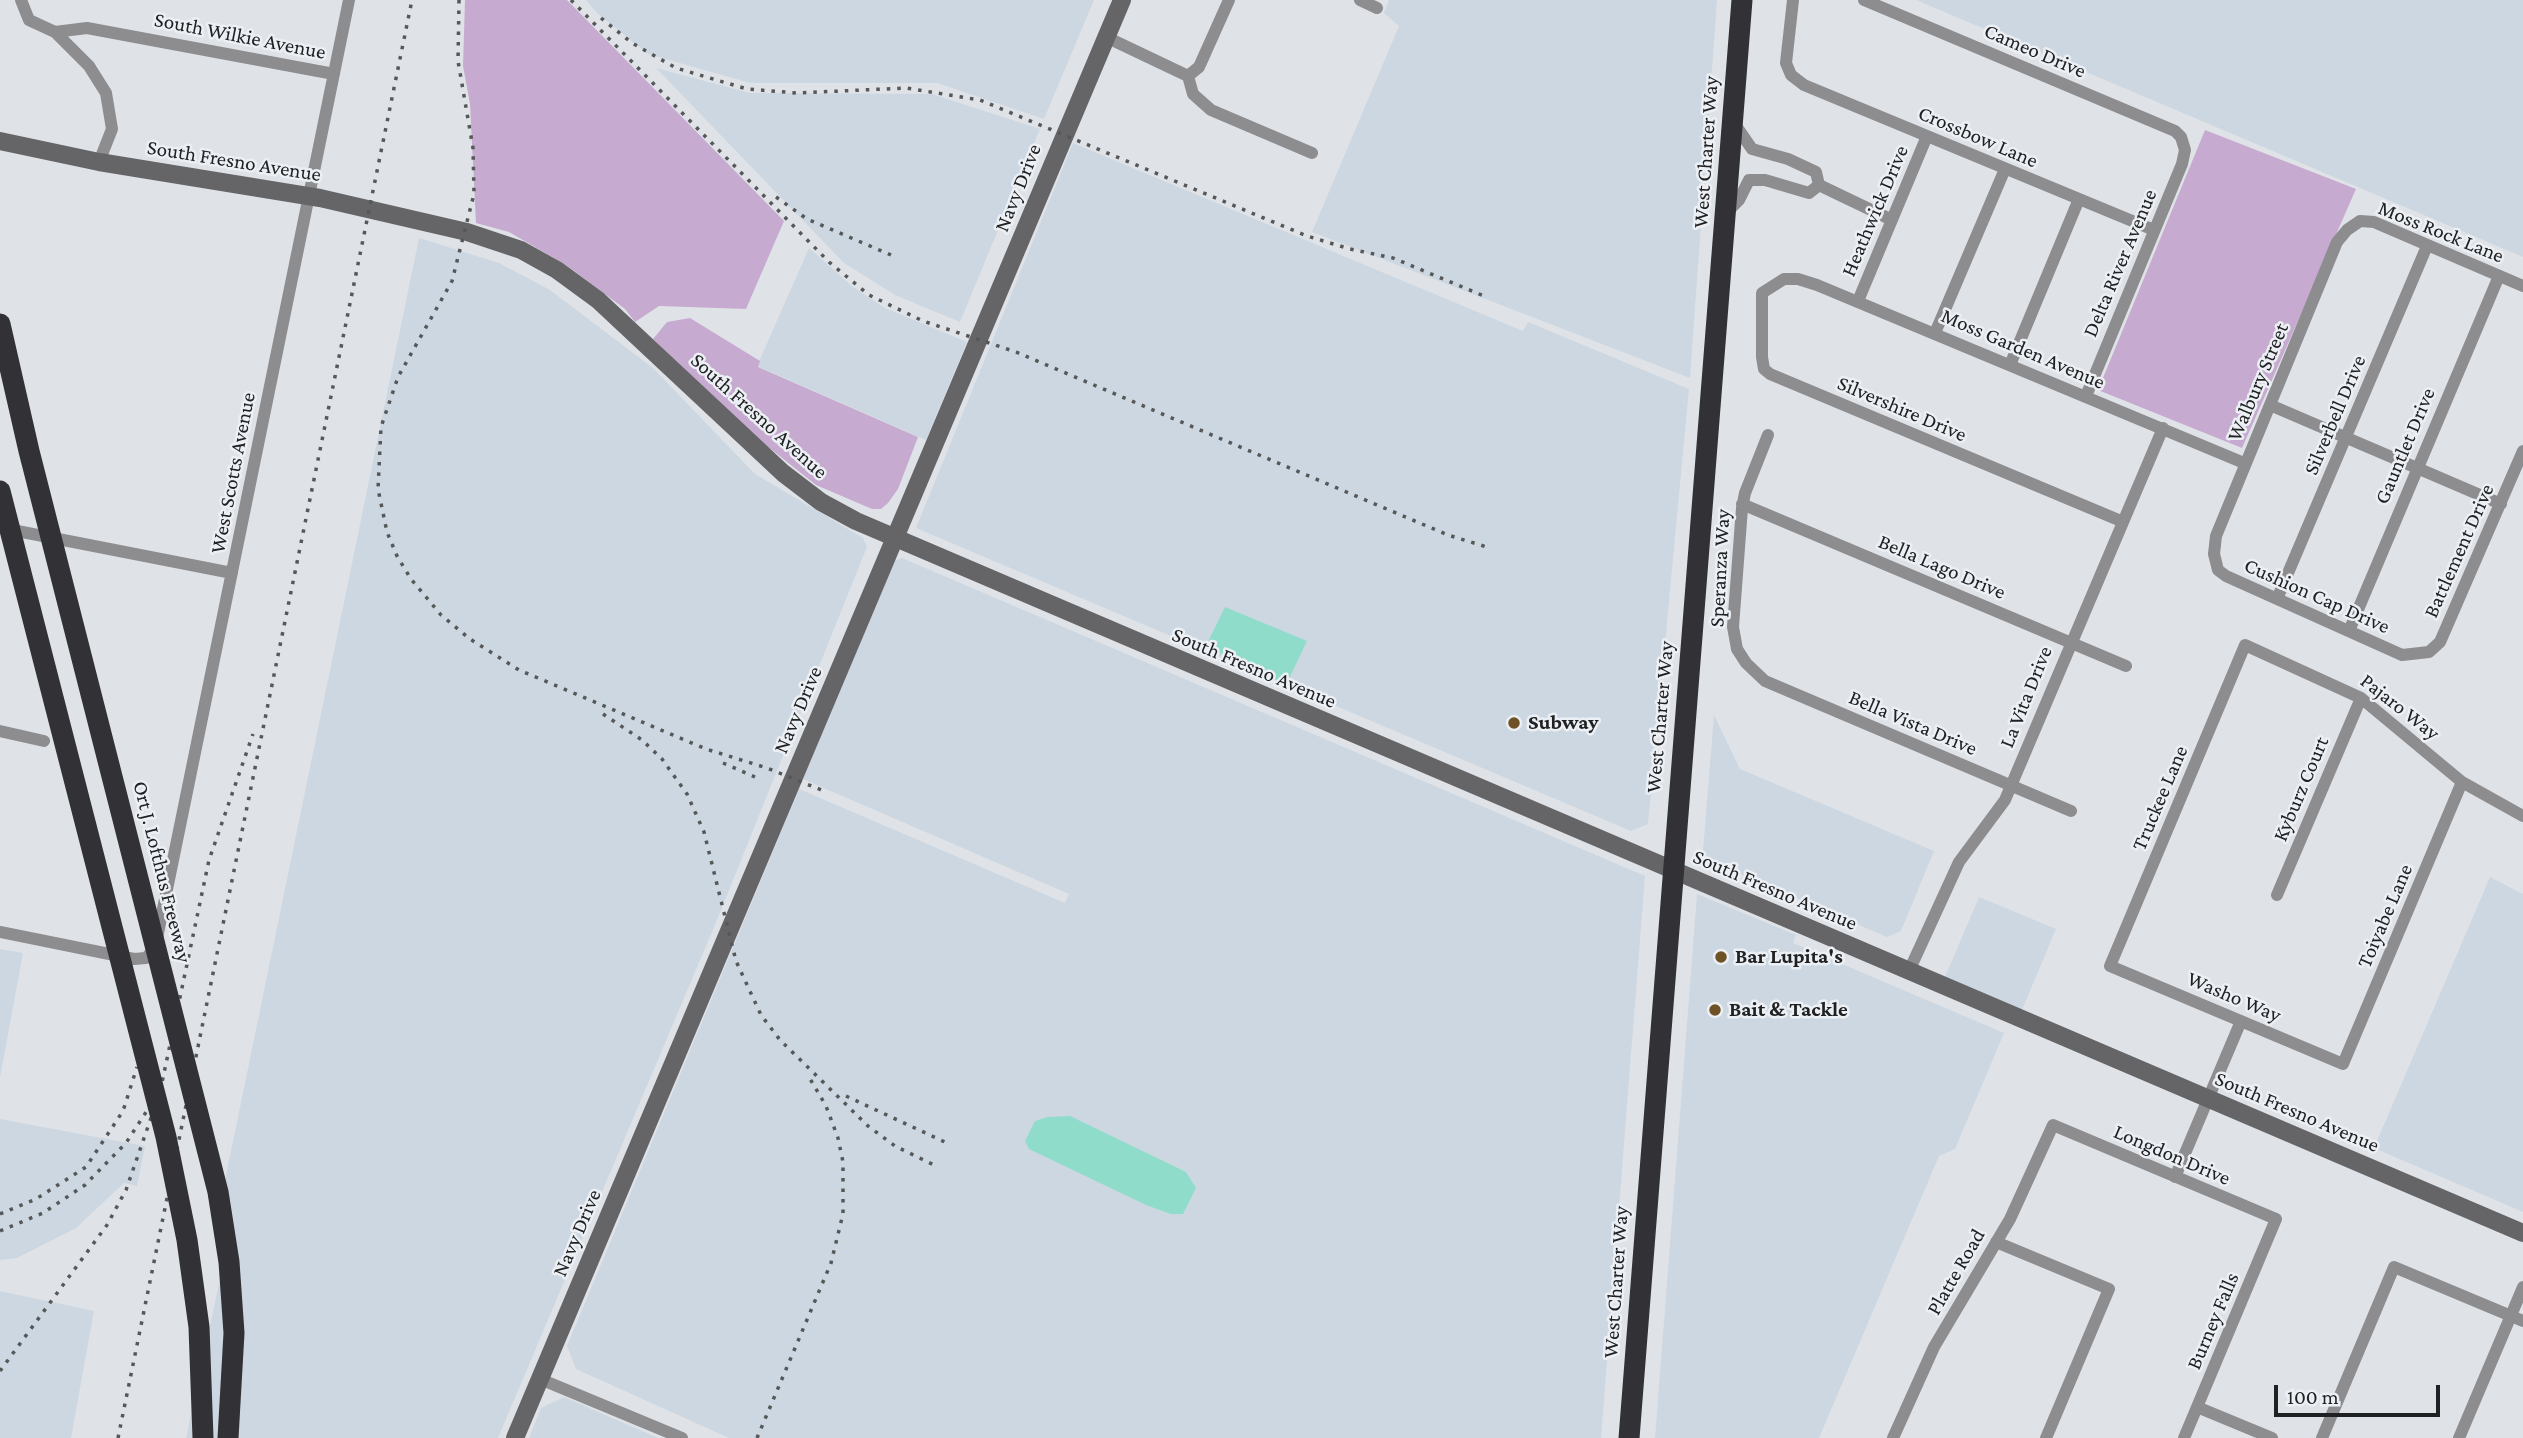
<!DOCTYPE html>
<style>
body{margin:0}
#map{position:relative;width:2523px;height:1438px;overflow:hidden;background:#dfe3e7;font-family:"Crimson Pro",serif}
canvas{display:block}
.scale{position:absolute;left:2274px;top:1385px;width:166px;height:32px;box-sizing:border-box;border:4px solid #202123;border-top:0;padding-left:9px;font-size:21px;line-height:24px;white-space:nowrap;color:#202123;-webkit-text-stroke:5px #ecf0f5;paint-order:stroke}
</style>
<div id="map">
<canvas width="2523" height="1438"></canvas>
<div class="scale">100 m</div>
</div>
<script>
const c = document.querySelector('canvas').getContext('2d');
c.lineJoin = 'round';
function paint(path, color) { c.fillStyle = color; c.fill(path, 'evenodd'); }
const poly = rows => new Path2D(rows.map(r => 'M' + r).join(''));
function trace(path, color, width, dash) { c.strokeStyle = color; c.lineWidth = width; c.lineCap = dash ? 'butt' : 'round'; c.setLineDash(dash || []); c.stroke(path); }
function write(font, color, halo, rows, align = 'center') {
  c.font = font + ' "Crimson Pro",serif'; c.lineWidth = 5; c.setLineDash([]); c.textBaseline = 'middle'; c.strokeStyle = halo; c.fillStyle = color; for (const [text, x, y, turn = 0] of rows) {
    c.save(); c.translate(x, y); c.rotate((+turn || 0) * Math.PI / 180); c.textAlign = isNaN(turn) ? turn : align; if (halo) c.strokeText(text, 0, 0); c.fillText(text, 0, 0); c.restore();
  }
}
const built = poly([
 [586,0,1094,0,1044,119,937,83,750,83,648,54,598,14],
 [1389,0,1717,0,1690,378,1312,232,1399,26,1384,13],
 [1916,0,2523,0,2523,257],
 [656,68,750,93,932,94,1040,129,960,322,895,295,844,263],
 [1073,143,1523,331,1528,322,1689,389,1648,824,1631,831,916,528],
 [419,238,499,263,550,290,653,368,755,474,863,538,867,547,717,920,498,1438,186,1438,232,1223,217,1219],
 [809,248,853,287,885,308,967,342,926,440,757,366],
 [902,558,1645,876,1601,1438,729,1438,576,1369,567,1346,799,789,1065,903,1069,894,803,779,894,561],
 [1714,715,1740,769,1934,851,1901,931,1887,937,1710,861,1703,851],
 [2490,877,2523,894,2523,1212,2374,1148],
 [1697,894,1796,935,1793,943,2004,1033,1955,1149,1939,1156,1819,1438,1655,1438],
 [1979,897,2056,929,2022,1010,1945,977],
 [0,949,23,953,0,1078],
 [0,1119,145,1146,137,1186,124,1183,76,1228,17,1258,0,1260],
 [0,1291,94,1311,71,1438,0,1438],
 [564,1397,658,1438,529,1438,541,1408]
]);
const green = poly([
 [465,0,567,0,784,221,746,309,659,306,635,322,625,309,566,265,509,232,476,223,470,104,463,66],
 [2205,130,2356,189,2242,448,2098,390],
 [690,318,760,361,758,367,918,437,898,489,888,503,881,509,872,509,816,485,747,430,653,339,667,322]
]);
const water = poly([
 [1225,607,1307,641,1286,685,1206,646],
 [1070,1116,1186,1172,1196,1188,1183,1214,1171,1214,1146,1205,1029,1149,1025,1141,1035,1121,1048,1117]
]);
const street = poly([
 [21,0,29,20,55,32,89,66,106,93,112,129,99,162],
 [1360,0,1377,8],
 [1793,0,1786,63,1791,75,1804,85,2154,230],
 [1864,0,2175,131,2181,137,2185,150,2182,164,2086,396],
 [55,32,87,28,334,74],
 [1106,37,1188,76],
 [1188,76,1193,94,1211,110,1312,153],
 [1188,76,1199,67,1229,0],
 [1734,123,1752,149,1788,159,1816,172,1819,185],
 [1819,185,1892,220],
 [1727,212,1739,200,1749,180,1765,180,1809,193,1819,185],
 [2523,286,2374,222,2360,221,2347,230,2337,242,2216,536,2214,554,2218,570,2226,576,2402,655,2429,652,2440,642,2523,451],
 [1858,301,1927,136],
 [1935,333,2005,169],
 [2010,365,2079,199],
 [2270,405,2501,504],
 [1768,435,1745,493,1742,508,1733,627,1737,649,1746,663,1765,681,2071,811],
 [1742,504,2126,666],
 [2121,521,1770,374,1764,369,1762,357,1762,293,1784,279,1798,279,1817,285,2244,463],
 [7,529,232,573],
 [2277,599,2427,246],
 [2349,631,2499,276],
 [0,731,44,741],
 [2462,782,2343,1064,2110,966,2245,645,2361,698,2462,782,2523,816],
 [2277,895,2361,698],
 [0,932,134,959,146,958,155,948,349,0],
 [1909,971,1959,862,2005,800,2163,428],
 [2175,1177,2241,1021],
 [1996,1242,2109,1289,2046,1438],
 [540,1379,682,1438],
 [2197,1407,2272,1438],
 [1893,1438,1934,1347,2010,1219,2053,1125,2276,1219,2184,1438],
 [2322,1438,2394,1267,2523,1321],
 [2459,1438,2523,1287]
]);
const secondary = poly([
 [0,141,99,162,320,198,467,232,521,250,557,270,598,300,783,473,821,502,856,521,2523,1233],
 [515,1438,1122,0]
]);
const highway = poly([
 [1629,1438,1742,0]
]);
const rail = poly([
 [459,0,458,61,473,148,474,194,452,281,398,377,381,427,378,489,387,532,397,556,411,579,441,615,470,639,519,670,706,749,767,768,824,791],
 [571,0,829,262,869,295,923,321,1016,352,1448,535,1490,548],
 [601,18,632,43,676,68,747,89,797,93,906,88,980,100,1307,236,1350,249,1393,258,1484,296],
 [776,197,807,219,891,255],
 [603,714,642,740,662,759,687,794,704,832,736,961,761,1015,780,1040,868,1126,895,1146,938,1167],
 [723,763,755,777],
 [846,1096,947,1143],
 [0,1214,36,1199,86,1167,123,1111,137,1067],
 [0,1231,43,1213,85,1185,126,1143,150,1106],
 [0,1371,107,1225,126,1190,160,1092,209,860,253,734],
 [118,1438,412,0],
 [757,1438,831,1263,843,1214,843,1162,838,1138,826,1106,809,1077]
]);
const highwayBridge = poly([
 [0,324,29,451,218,1192,229,1262,234,1333,228,1438],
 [0,491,166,1137,187,1240,199,1327,203,1438]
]);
const markers = [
 [1514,723,7,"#6f5126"],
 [1721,957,7,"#6f5126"],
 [1715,1010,7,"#6f5126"]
];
const streetNames = [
 ["South Wilkie Avenue",240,36,11],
 ["Cameo Drive",2035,51,23],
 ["Crossbow Lane",1978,137,23],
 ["West Charter Way",1706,152,-86],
 ["South Fresno Avenue",234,161,9],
 ["Navy Drive",1018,188,-68],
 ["Heathwick Drive",1875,211,-67],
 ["Moss Rock Lane",2441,232,22],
 ["Delta River Avenue",2120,263,-67],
 ["Moss Garden Avenue",2023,349,23],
 ["Walbury Street",2258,382,-67],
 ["Silvershire Drive",1902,409,23],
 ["Silverbell Drive",2335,415,-67],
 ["South Fresno Avenue",759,416,42],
 ["Gauntlet Drive",2405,446,-67],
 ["West Scotts Avenue",233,473,-79],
 ["Battlement Drive",2459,551,-66],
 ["Bella Lago Drive",1942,567,23],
 ["Speranza Way",1720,568,-87],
 ["Cushion Cap Drive",2317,596,24],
 ["South Fresno Avenue",1254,668,23],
 ["La Vita Drive",2026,697,-68],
 ["Pajaro Way",2400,707,38],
 ["Navy Drive",798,710,-67],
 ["West Charter Way",1660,717,-85],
 ["Bella Vista Drive",1913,723,23],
 ["Kyburz Court",2301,789,-67],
 ["Truckee Lane",2160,798,-67],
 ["Ort J. Lofthus Freeway",162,872,76],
 ["South Fresno Avenue",1775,890,23],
 ["Toiyabe Lane",2385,916,-67],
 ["Washo Way",2234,997,23],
 ["South Fresno Avenue",2297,1112,23],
 ["Longdon Drive",2172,1155,23],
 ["Navy Drive",577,1233,-67],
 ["Platte Road",1956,1272,-60],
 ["West Charter Way",1616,1282,-86],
 ["Burney Falls",2213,1321,-67]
];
const poiNames = [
 ["Subway",1528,723],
 ["Bar Lupita's",1735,957],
 ["Bait & Tackle",1729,1010]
];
paint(built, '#cdd7e1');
paint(green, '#c7aad0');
paint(water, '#8fdccb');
trace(street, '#8d8d90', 12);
trace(secondary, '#656568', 18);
trace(highway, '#313136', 21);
trace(rail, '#555759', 3.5, [3.5, 7]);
trace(highwayBridge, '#313136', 21);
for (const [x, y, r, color] of markers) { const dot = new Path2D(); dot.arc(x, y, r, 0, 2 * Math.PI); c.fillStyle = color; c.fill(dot); trace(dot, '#ecf0f5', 2.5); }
write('21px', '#202123', '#ecf0f5', streetNames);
write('bold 21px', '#202123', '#ecf0f5', poiNames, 'left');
</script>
